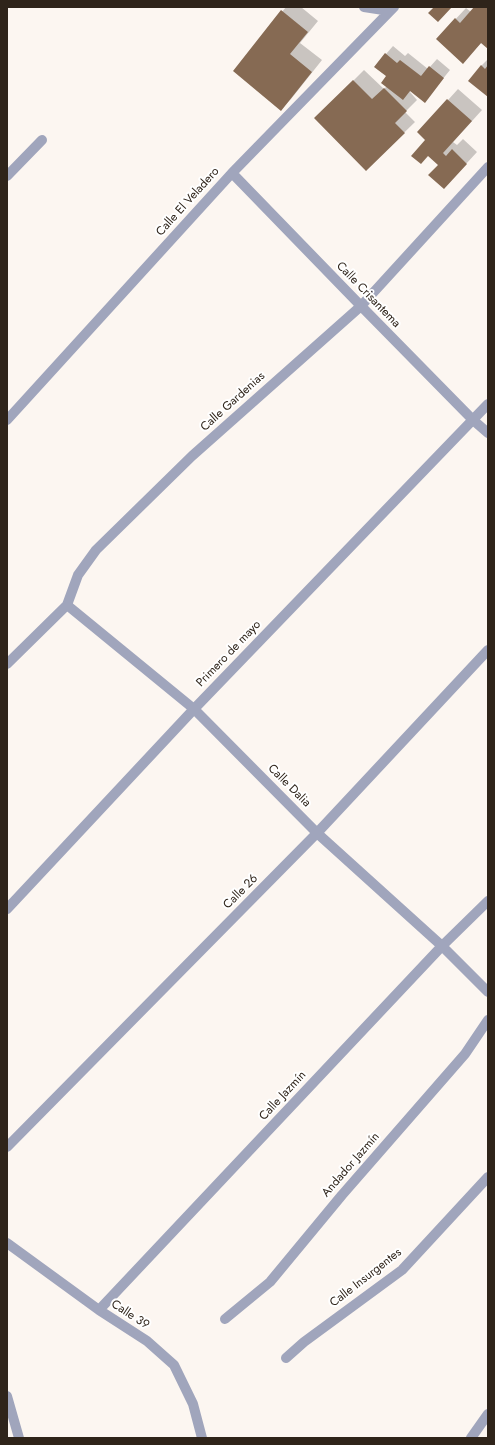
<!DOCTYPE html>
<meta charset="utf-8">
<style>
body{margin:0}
#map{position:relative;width:495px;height:1445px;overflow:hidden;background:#fcf6f1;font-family:Jost,sans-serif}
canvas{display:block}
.frame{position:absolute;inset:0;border:8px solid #2f241a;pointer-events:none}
</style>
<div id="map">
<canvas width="495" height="1445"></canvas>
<div class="frame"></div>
</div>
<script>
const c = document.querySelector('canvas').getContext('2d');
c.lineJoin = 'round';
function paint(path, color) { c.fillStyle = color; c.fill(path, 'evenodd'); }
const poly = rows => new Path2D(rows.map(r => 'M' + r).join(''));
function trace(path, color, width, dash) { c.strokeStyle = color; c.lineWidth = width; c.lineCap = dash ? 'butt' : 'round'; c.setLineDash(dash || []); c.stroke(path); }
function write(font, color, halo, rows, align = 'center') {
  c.font = font + ' Jost,sans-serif'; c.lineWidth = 4; c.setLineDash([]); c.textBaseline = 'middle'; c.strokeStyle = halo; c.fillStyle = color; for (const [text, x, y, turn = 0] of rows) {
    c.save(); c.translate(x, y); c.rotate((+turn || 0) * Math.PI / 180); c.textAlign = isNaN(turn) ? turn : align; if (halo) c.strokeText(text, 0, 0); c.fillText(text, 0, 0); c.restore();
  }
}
const shadow = poly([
 [286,7,301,7,318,21,300,43,322,60,291,99,281,109,234,71],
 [476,7,488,7,488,47,482,42,463,62,437,39,466,8,471,12],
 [393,46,405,56,408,53,428,69,437,59,450,70,425,101,411,90,410,92,417,100,405,112,415,122,366,170,316,118,364,70,384,89,387,86,388,76,386,54],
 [488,59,488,96,481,66],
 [458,89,482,110,453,142,457,145,463,139,477,152,444,188,439,165,427,140,448,100]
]);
const building = poly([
 [434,7,452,7,438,22,428,13],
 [474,7,488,7,488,49,481,43,463,64,436,39,455,18,460,23],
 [281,10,308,32,290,54,312,72,281,111,233,71],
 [385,53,397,63,400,60,421,76,429,66,444,78,425,103,410,91,403,100,381,83,386,76,374,67],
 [481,65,485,69,488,65,488,97,468,81],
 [353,80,372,99,384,88,407,111,395,123,405,133,366,171,314,118],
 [447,99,472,121,443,153,446,156,452,149,467,164,444,189,428,175,438,165,428,156,421,164,411,156,425,140,417,132]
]);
const service = poly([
 [225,1319,270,1282,342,1195,465,1054,488,1020]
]);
const minor = poly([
 [364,7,390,11],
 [232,173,361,306,473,420,488,433],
 [7,176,42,140],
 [7,420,232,173,394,7],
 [67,605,194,709,317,833,442,946,488,992],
 [7,664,67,605,78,575,96,550,192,456,361,306,488,167],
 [7,909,194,709,488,404],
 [7,1147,317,833,488,650],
 [7,1243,99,1310,147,1341,174,1365,193,1404,202,1438],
 [99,1310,442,946,488,901],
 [286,1358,304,1342,402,1270,488,1177],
 [7,1396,19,1438],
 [471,1438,488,1414]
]);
const streetNames = [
 ["Calle El Veladero",188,202,-48],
 ["Calle Crisantema",368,295,46],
 ["Calle Gardenias",233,402,-42],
 ["Primero de mayo",229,654,-46],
 ["Calle Dalia",289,786,45],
 ["Calle 26",241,892,-45],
 ["Calle Jazmín",283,1096,-47],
 ["Andador Jazmín",351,1165,-49],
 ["Calle Insurgentes",366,1278,-38],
 ["Calle 39",130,1315,33]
];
paint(shadow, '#0003');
paint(building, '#866a53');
trace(service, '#a0a5bc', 10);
trace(minor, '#a0a5bc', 10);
write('12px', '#2f241a', '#fff', streetNames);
</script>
